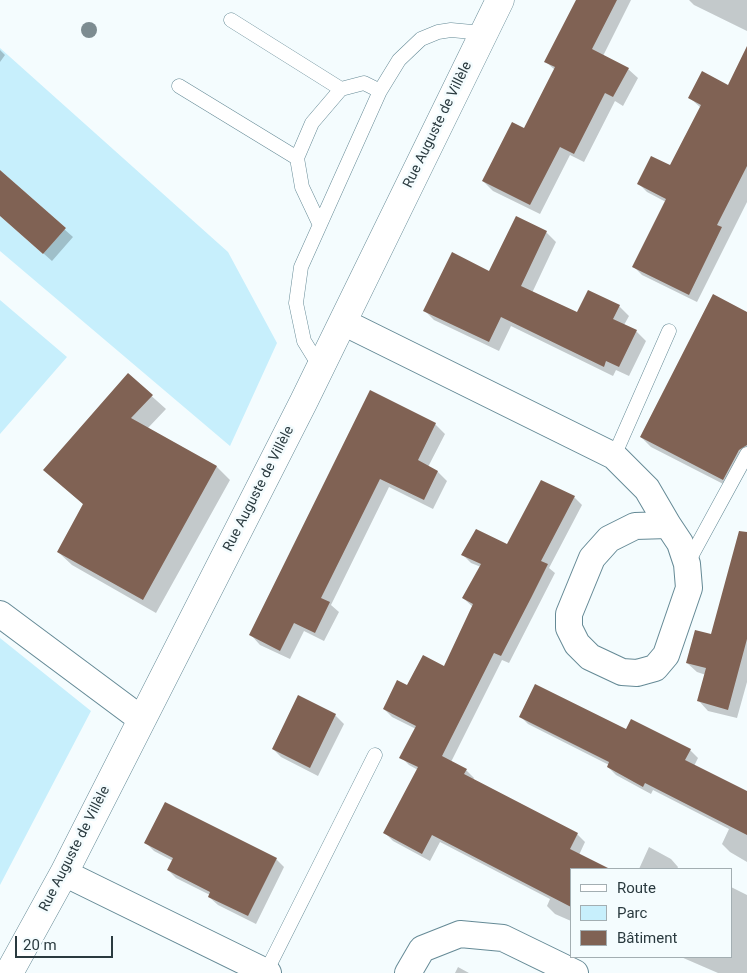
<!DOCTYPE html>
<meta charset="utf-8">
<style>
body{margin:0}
#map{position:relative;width:747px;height:973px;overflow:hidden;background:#f4fcfe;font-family:Roboto,sans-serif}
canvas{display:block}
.legend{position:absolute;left:570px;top:868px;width:162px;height:90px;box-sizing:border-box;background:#f4fcfe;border:1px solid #a3aeb2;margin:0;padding:6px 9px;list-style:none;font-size:15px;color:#2a3a3f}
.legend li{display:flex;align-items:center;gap:10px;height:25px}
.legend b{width:25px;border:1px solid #a3aeb2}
.scale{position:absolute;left:15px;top:936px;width:98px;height:22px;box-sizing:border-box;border:2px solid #2a3a3f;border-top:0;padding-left:6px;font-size:15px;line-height:18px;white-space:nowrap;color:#2a3a3f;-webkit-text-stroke:4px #f4fcfe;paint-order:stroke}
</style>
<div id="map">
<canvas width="747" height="973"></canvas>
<ul class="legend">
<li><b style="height:6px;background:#fff"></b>Route</li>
<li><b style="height:14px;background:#c7effc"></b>Parc</li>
<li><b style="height:14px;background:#806254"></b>Bâtiment</li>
</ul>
<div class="scale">20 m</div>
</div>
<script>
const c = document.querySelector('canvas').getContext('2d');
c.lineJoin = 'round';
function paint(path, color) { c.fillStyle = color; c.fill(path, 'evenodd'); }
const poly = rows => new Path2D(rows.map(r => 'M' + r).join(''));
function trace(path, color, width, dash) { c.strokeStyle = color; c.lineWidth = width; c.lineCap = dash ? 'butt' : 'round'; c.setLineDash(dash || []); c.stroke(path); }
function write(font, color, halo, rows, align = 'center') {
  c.font = font + ' Roboto,sans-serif'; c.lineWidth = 5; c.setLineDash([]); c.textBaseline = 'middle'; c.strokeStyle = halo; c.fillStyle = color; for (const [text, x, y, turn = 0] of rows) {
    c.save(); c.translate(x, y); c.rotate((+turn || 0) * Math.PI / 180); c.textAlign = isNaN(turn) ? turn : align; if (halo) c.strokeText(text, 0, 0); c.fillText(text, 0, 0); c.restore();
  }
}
const green = poly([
 [0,48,228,252,277,343,230,446,0,251,0,216,43,254,66,228,0,170],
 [0,300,67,357,0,434],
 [0,638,91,711,0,885]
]);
const shadow = poly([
 [577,0,631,0,603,56,628,69,638,78,623,106,615,101,584,162,570,155,540,214,493,191,483,181,524,130,555,70,546,62],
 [689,0,747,0,747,31,694,5],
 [0,50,5,55,0,62],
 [747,53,747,202,697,302,642,275,634,267,666,202,647,192,639,184,671,167,701,108,690,98,728,87],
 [0,172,73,237,52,261,0,215],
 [546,232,556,242,532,293,578,314,619,306,629,316,624,325,636,331,646,341,629,376,616,370,613,376,511,326,499,351,434,320,425,311,490,273],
 [747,313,747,463,733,489,651,447,641,437],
 [128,375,166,409,147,429,217,467,230,480,156,613,72,565,58,552,84,505,45,470],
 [371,392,435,424,445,434,428,467,438,472,447,481,433,509,389,487,331,605,339,612,324,641,304,631,290,659,260,645,251,635],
 [574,497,582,505,549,568,555,573,509,663,502,660,451,762,466,770,474,778,473,780,577,834,585,842,579,855,608,869,571,869,571,921,555,914,547,906,550,899,440,842,430,861,393,841,385,833,418,770,409,765,401,757,416,729,392,717,384,709,408,687,445,668,473,607,463,598,481,567,471,563,463,555,507,546],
 [747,573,747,682,737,718,708,711,699,701,706,675,697,672,687,663,711,635],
 [335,715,344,724,318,776,281,757,273,749],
 [520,716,626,731,690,750,698,758,694,766,747,793,747,862,730,852,722,844,729,829,653,790,651,794,616,775,608,767,609,765,528,724],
 [146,843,276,859,284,867,256,924,218,905,209,897,210,895,176,878,168,870,173,861,154,851],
 [649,847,671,859,678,867,677,869,639,869],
 [731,887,747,895,747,973,718,973,681,957,731,957],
 [458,967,469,973,455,973]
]);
const building = poly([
 [576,0,617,0,592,49,629,68,613,97,605,93,574,154,560,147,530,205,482,181,512,122,524,128,555,67,544,62],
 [747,46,747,166,717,225,722,227,689,295,632,267,666,199,637,184,651,156,670,165,701,105,688,98,702,71,728,85],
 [0,170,66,228,43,254,0,216],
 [516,216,547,231,521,286,577,312,588,290,620,305,613,319,637,330,619,367,606,361,604,367,501,317,489,342,423,311,452,252,489,271],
 [713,294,747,312,747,445,739,450,723,480,640,437],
 [128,373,153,395,131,418,217,466,143,600,57,552,83,504,43,470],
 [370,390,436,423,418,460,438,471,424,500,380,479,321,598,330,602,315,633,294,623,280,651,249,635],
 [541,480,575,496,541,561,548,564,531,598,501,656,494,653,442,756,467,769,464,774,578,833,570,849,610,869,571,869,571,907,432,835,422,854,383,833,418,767,399,758,416,726,383,709,397,680,407,685,423,655,444,666,473,604,462,598,481,564,461,555,476,529,507,544],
 [739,531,747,532,747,639,728,710,697,701,706,668,686,663,695,630,711,634],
 [535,684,626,729,631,719,691,749,685,760,747,791,747,835,645,783,643,787,607,767,609,762,519,717],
 [298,695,336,714,310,768,272,749],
 [165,802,277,858,248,916,208,897,210,892,167,870,173,858,144,843]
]);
const service = poly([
 [231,20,341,89],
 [179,86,297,158],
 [319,223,302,187,297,158,312,123,341,89,364,83,380,91],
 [320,367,304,341,296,303,301,267,380,91,399,60,421,39,438,32,451,30,483,33],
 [614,456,669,331],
 [687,564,747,454],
 [266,972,375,755]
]);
const minor = poly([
 [343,322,614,456,647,489,668,525,680,543,687,564,689,588,666,655,655,668,637,673,622,672,590,657,577,644,569,628,569,614,592,558,609,539,635,526,668,525],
 [0,614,141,719],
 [64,873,268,973],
 [408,973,422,949,460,934,503,938,575,973]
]);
const secondary = poly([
 [9,973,64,873,304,401,500,0]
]);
const trees = [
 [89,30]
];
const streetNames = [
 ["Rue Auguste de Villèle",438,125,-64],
 ["Rue Auguste de Villèle",259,489,-63],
 ["Rue Auguste de Villèle",75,849,-63]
];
paint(green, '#c7effc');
paint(shadow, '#0003');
paint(building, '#806254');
trace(service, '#658a96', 15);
trace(minor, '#658a96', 28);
trace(secondary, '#658a96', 29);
trace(service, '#fff', 14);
trace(minor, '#fff', 26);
trace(secondary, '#fff', 28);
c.fillStyle = '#7d8c91';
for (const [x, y] of trees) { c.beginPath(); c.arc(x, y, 8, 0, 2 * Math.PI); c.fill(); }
write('14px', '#2a3a3f', '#f4fcfe', streetNames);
</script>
